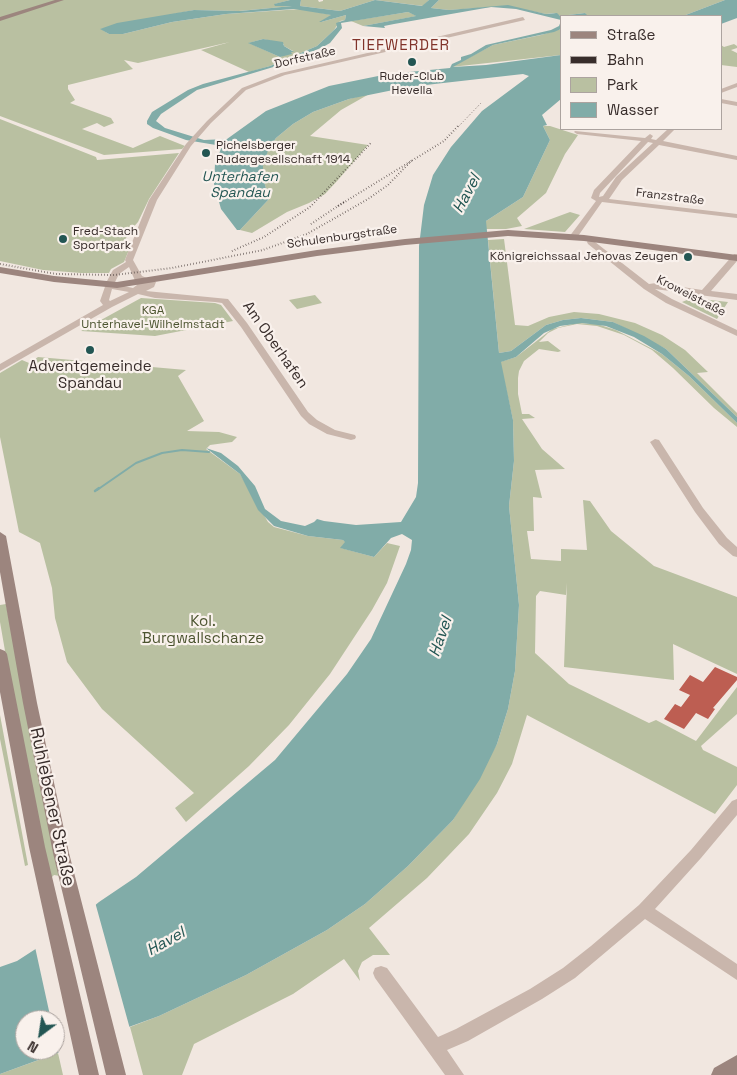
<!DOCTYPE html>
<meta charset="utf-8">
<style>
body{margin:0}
#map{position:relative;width:737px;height:1075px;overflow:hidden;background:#f1e7e0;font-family:"Space Grotesk",sans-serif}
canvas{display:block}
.legend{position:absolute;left:560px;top:15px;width:162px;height:115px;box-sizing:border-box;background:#f9f1ec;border:1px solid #aca39f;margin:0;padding:6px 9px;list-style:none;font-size:15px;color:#382d2b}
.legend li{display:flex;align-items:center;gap:10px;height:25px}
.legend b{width:25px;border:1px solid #aca39f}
.north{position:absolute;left:15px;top:1010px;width:50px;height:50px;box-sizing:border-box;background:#f9f1ec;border:1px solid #aca39f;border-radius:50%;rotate:211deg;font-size:14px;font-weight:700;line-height:20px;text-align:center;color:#382d2b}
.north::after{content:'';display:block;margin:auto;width:18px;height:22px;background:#235653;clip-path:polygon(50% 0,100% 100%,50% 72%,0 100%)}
</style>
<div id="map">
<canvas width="737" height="1075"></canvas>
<ul class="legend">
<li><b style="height:6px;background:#9c857e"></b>Straße</li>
<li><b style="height:6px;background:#382d2b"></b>Bahn</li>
<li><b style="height:14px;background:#b9c0a1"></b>Park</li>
<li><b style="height:14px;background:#81aca8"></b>Wasser</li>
</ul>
<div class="north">N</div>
</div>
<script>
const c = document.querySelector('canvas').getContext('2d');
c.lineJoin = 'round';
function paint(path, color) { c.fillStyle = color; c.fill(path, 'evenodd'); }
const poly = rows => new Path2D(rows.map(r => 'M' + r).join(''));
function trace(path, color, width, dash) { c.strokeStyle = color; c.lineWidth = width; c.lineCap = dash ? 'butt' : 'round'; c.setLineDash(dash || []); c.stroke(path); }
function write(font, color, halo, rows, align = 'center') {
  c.font = font + ' "Space Grotesk",sans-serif'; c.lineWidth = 4.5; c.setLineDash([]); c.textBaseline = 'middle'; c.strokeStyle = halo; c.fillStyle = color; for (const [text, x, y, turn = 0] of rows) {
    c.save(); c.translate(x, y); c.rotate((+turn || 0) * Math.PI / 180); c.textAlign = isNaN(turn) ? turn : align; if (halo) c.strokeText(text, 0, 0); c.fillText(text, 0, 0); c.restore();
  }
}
const green = poly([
 [0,0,290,0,275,4,293,6,239,11,194,10,101,29,109,34,123,34,172,22,226,14,301,9,332,15,321,22,346,15,345,20,340,21,334,30,317,46,270,66,249,72,201,50,230,42,138,63,124,60,133,69,68,85,68,89,75,100,70,103,111,118,114,123,104,127,97,123,82,129,133,148,160,136,185,146,182,149,104,155,0,116],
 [263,39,284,44,284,46,293,51,280,57,249,43],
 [301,0,318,0,319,2,323,1,323,0,429,0,423,6,375,0,340,11,300,6],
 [439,0,725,0,683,16,569,16,586,15,585,13,560,16,554,13,546,14,506,6,449,10,431,8],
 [408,12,417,16,363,26,351,21],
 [561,29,561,55,451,67,493,45,541,35],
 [734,44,737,46,737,48,731,50,737,53,737,67,721,65,721,45,724,47],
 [371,93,341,110,310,136,368,145,338,180,325,194,309,203,287,212,252,233,240,230,269,199,263,178,263,165,268,150,276,138,293,124,313,112,349,99],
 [0,119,96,157,97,160,179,153,149,199,138,222,130,231,123,244,131,245,124,262,111,269,109,273,81,273,43,270,0,261],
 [543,126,550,126,578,135,565,154,546,193,517,218,522,226,506,229,486,229,486,221,523,197,550,140],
 [570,212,580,215,565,232,524,229],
 [504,239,515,325,528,326,549,317,574,312,599,314,635,323,662,335,685,350,708,372,697,373,737,413,737,417,666,349,613,322,581,318,563,320,546,325,511,351,499,353,488,240],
 [315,295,322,303,297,309,289,300],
 [141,298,215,303,221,305,233,321,155,336,81,331],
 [692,298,728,302,717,319,682,302],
 [577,323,597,324,616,330,662,354,689,376,737,423,737,427,714,408,673,368,652,350,624,335,597,326,577,324,558,328,548,333,539,342,548,341,561,351,558,352,539,349,524,361,519,371,518,378,518,394,522,414,529,414,535,418,522,419,542,449,565,469,535,470,542,498,533,497,534,531,527,531,531,559,561,561,561,549,587,550,583,500,590,501,611,531,654,566,737,597,737,674,673,644,674,680,564,667,567,583,566,595,540,591,536,596,535,653,569,684,649,723,656,720,696,741,737,687,737,714,701,746,703,750,737,767,737,785,715,814,527,715,512,764,497,793,469,834,427,878,369,928,390,955,373,955,362,962,358,971,360,981,344,959,293,994,194,1044,182,1075,143,1075,130,1027,159,1016,246,975,327,930,365,904,408,866,453,820,497,744,508,709,515,671,519,605,509,506,514,461,513,420,500,362,516,357,552,329],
 [38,357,186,370,178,376,204,421,187,431,219,432,237,437,232,442,210,445,206,449,240,474,268,522,274,527,308,536,343,540,346,542,341,548,374,557,387,543,400,546,387,583,372,610,330,674,289,725,249,766,186,822,175,808,194,793,102,709,67,662,55,618,52,588,40,543,19,532,0,437,0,373,22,360,29,363],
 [6,604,60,876,54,875,51,878,17,720,0,622,0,605],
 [0,715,28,865,25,866,0,739],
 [58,1053,63,1075,0,1075,0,1074]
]);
const water = poly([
 [290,0,301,0,300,6,340,11,375,0,422,6,429,0,439,0,431,8,449,10,508,5,546,14,557,13,560,16,585,13,587,15,561,16,561,20,516,9,491,7,394,24,384,26,385,28,363,26,416,16,408,12,341,23,342,28,330,43,323,47,280,65,197,90,161,114,156,121,165,128,204,140,227,139,266,111,329,86,388,74,450,68,452,64,461,60,461,57,471,54,486,45,551,30,559,26,561,21,561,29,554,32,493,45,453,67,486,65,561,55,561,99,542,115,547,125,543,126,550,140,523,197,486,221,499,353,511,351,546,325,563,320,581,318,613,322,644,336,666,349,737,417,737,423,689,376,662,354,634,337,606,326,582,323,560,326,544,333,516,357,501,362,513,420,514,461,509,506,519,605,515,671,508,709,497,744,480,779,453,820,408,866,365,904,327,930,246,975,159,1016,0,1074,0,967,17,961,65,930,99,902,136,877,275,760,347,674,371,639,406,564,411,550,412,540,402,534,391,538,374,557,340,548,345,542,343,540,308,536,274,526,258,510,240,474,206,448,221,453,238,466,255,486,265,509,281,521,305,526,314,522,317,519,324,521,356,525,401,522,416,497,418,483,419,246,424,205,433,175,451,147,482,111,529,76,523,74,408,87,349,99,313,112,293,124,276,138,269,148,263,165,263,178,269,199,240,230,237,230,221,209,214,184,215,164,222,146,186,140,153,128,147,124,147,121,152,112,188,90,203,84,270,66,317,46,334,30,337,27,336,23,345,20,346,15,321,22,319,22,331,15,294,9,226,14,172,22,123,34,109,34,100,29,117,23,194,10,240,11,292,6,275,6,274,4],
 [25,1020,55,1020,55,1050,25,1050],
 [725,0,737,0,737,18,721,24,721,16,683,16],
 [263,39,283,42,284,46,294,52,291,52,292,54,280,57,248,43]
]);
const pier = poly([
 [95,902,130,1029,59,1055,55,1038,55,1020,51,1020,35,947,64,928]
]);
const streamFar1 = poly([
 [97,490,136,463,162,453,182,450,209,452]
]);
const stream = poly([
 [95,491,99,488]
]);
const building = poly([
 [715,667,737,677,737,680,713,708,715,709,708,719,696,713,684,729,664,719,675,704,681,707,690,695,679,690,690,675,703,682]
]);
const street = poly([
 [523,17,525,20,285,75,246,90,211,123,191,146,157,200,133,260,142,276,156,282,154,287,146,291,228,299,247,323,308,412,317,420,335,430,355,435,356,437,355,439,351,440,327,434,309,424,301,416,241,327,222,303,215,302,155,298,138,294,112,307,0,371,0,364,103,305,100,301,107,281,113,270,126,262,125,260,149,200,186,144,207,121,242,88,281,73,523,17],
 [129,267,137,285,133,288,114,284,119,274,129,267],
 [112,289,129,292,110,301,109,300,112,289],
 [737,83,737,87,721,93,721,89,737,83],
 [721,99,737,102,737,106,721,103,721,99],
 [668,129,675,129,663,141,737,156,737,160,659,145,622,180,609,199,737,214,737,218,602,202,576,239,570,239,569,237,596,201,591,198,594,190,641,141,577,134,574,132,575,131,645,138,650,134,653,136,651,139,656,140,668,129],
 [648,142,653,143,616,177,603,196,599,197,600,193,648,142],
 [590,237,596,237,595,242,649,284,656,283,702,290,734,254,737,254,737,261,711,291,737,294,737,300,655,289,672,299,737,330,737,336,666,303,644,289,588,244,587,242,590,237],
 [655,439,659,440,703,508,727,538,737,547,737,557,733,556,719,544,695,512,650,442,655,439],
 [737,799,737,815,701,858,655,909,737,964,737,980,645,919,575,978,542,999,468,1041,447,1050,464,1075,445,1075,375,978,373,973,375,968,381,966,387,968,438,1037,456,1029,530,989,563,968,591,946,639,905,691,850,732,801,737,799]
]);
const secondary = poly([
 [55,0,64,0,0,21,0,17,55,0],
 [508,230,584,235,737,255,737,261,584,241,508,236,405,245,317,256,117,288,54,282,0,273,0,267,54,276,117,282,317,250,405,239,508,230],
 [0,532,6,536,37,703,69,853,126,1075,106,1075,53,853,23,703,0,572,0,532],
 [0,649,5,651,7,654,45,847,99,1075,79,1075,29,847,0,692,0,649],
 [737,1055,737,1075,711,1075,714,1068,737,1055]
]);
const railFar1 = poly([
 [458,127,482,102]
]);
const rail = poly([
 [338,206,444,141,459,125],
 [311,224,344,202],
 [232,251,264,237,310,207,371,143],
 [0,264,56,274,114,275,172,268,263,250,307,234,368,199,388,185,413,159]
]);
const markers = [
 [412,62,5,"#235653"],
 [206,153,5,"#235653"],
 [63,239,5,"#235653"],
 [688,257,5,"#235653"],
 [90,350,5,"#235653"]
];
const farStreetnames = [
 ["Dorfstraße",305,58,-13],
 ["Franzstraße",670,197,7],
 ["Schulenburgstraße",342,237,-8],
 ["Krowelstraße",691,296,27]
];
const farPoinames = [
 ["Ruder-Club",412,77,"center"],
 ["Hevella",412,91,"center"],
 ["Pichelsberger",216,146],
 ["Rudergesellschaft 1914",216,160],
 ["Fred-Stach",73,232],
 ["Sportpark",73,246],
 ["Königreichssaal Jehovas Zeugen",678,257,"right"]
];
const farParknames = [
 ["KGA",153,311],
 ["Unterhavel-Wilhelmstadt",153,325]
];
const farWaternames = [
 ["Unterhafen",240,177],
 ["Spandau",240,193]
];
const farQuarternames = [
 ["TIEFWERDER",401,46]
];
const streetNames = [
 ["Am Oberhafen",275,345,55]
];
const poiNames = [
 ["Adventgemeinde",90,367],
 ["Spandau",90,384]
];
const parkNames = [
 ["Kol.",203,622],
 ["Burgwallschanze",203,639]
];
const waterNames = [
 ["Havel",467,194,-62],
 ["Havel",441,637,-71],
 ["Havel",166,942,-29]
];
const nearStreetnames = [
 ["Ruhlebener Straße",52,807,78]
];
paint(green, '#b9c0a1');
paint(water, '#81aca8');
paint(pier, '#f1e7e0');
trace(streamFar1, '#81aca8', 2);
trace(stream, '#81aca8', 2.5);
paint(building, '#bd5e52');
paint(street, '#c9b6ac');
paint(secondary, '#9c857e');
trace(railFar1, '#382d2b', 1, [0.5, 2]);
trace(rail, '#382d2b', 2, [0.5, 2.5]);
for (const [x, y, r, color] of markers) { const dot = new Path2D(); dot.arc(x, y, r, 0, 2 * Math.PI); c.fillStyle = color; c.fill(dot); trace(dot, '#f9f1ec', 2); }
write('12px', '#382d2b', '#f9f1ec', farStreetnames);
write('12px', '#382d2b', '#f9f1ec', farPoinames, 'left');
write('12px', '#4c5430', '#f9f1ec', farParknames);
write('italic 14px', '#235653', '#f9f1ec', farWaternames);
c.letterSpacing = '1px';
write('15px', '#81332a', '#f9f1ec', farQuarternames);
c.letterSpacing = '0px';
write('15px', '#382d2b', '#f9f1ec', streetNames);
write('15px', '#382d2b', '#f9f1ec', poiNames);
write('15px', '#4c5430', '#f9f1ec', parkNames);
write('italic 16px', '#235653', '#f9f1ec', waterNames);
write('18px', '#382d2b', '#f9f1ec', nearStreetnames);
</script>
